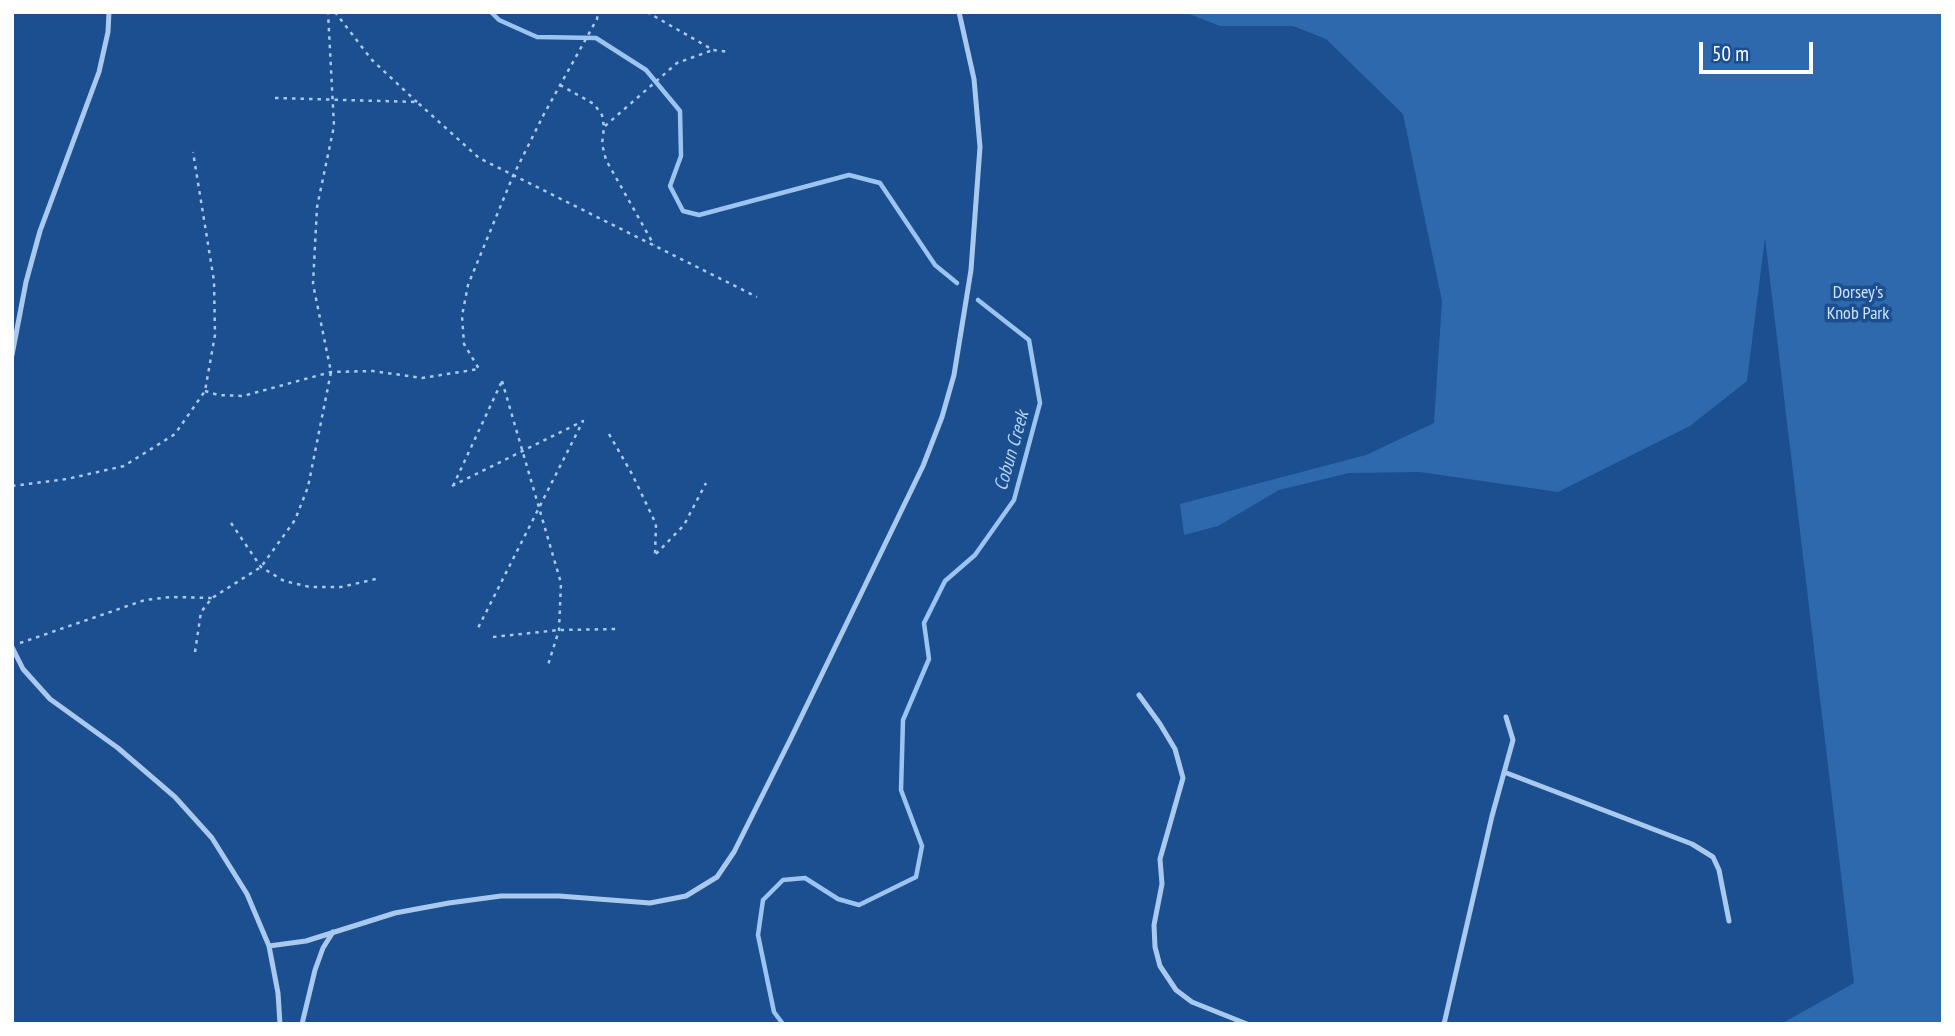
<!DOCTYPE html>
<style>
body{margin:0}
#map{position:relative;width:1955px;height:1036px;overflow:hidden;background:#1b4f8f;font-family:"PT Sans Narrow",sans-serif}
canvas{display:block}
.frame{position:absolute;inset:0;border:14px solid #fff;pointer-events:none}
.scale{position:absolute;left:1699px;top:42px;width:114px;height:32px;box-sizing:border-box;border:4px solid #fff;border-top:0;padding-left:9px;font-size:21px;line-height:24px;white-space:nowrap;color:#fff;-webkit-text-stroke:5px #1b4f8f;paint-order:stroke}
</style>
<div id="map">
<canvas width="1955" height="1036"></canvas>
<div class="frame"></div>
<div class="scale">50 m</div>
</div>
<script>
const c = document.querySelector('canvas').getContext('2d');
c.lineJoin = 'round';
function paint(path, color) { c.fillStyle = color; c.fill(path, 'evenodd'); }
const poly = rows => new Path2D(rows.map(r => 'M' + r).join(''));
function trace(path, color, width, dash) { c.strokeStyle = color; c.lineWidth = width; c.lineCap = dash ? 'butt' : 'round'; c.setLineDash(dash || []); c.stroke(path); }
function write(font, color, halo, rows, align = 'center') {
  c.font = font + ' "PT Sans Narrow",sans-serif'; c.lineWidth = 7; c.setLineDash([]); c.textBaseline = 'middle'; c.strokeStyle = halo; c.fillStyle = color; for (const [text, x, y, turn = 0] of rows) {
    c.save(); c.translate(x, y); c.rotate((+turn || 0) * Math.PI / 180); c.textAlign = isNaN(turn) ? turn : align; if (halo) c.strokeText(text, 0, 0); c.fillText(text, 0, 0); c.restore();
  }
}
const green = poly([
 [1184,12,1943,12,1943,1024,1781,1024,1854,983,1765,238,1747,381,1690,426,1558,492,1420,472,1349,473,1279,490,1218,526,1184,535,1180,504,1366,455,1434,423,1442,301,1403,114,1326,39,1293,26,1220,26]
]);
const stream = poly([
 [491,12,499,20,537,37,596,38,646,70,680,111,681,156,670,186,683,211,699,215,849,175,880,183,935,265,957,283],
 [783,1024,774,1012,758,935,763,900,783,880,805,878,838,899,859,905,916,877,922,846,901,790,903,720,929,659,924,623,945,581,975,555,1014,500,1040,403,1029,340,978,300]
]);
const path = poly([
 [335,12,372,60,417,102],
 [647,12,713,50,729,52],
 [560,85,594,104,602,115,604,127,602,144,606,160,654,245],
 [275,98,417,102,479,158,757,297],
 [605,126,677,63,713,50],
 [502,381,561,583,559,630,548,665],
 [205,391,218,395,243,396,331,372,373,371,422,378,479,369,464,344,462,316,468,285,513,176,544,114,597,19,598,12],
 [609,434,632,474,656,524,655,555],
 [12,486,67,479,124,466,175,434,205,391,215,335,214,281,193,152],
 [452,486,583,421,477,630],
 [453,486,502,381],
 [231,523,261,567,284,581,310,587,341,587,376,579],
 [656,554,684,525,706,483],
 [493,637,559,630,619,629],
 [20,643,145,600,171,597,212,598],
 [195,652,201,612,212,598,261,567,295,520,308,487,331,372,313,284,317,207,334,126,328,12]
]);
const service = poly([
 [12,355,26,282,40,231,99,72,108,32,109,12],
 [12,647,23,669,50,699,118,748,175,797,212,838,247,894,269,946,278,993,280,1024],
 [1139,695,1160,724,1175,749,1183,778,1160,859,1162,884,1154,925,1155,947,1160,966,1176,990,1192,1002,1247,1024],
 [1504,772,1692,844,1713,857,1719,870,1729,921],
 [269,946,306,941,395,913,449,903,501,896,559,896,650,903,686,896,717,877,734,852,791,738,923,466,942,417,954,375,971,270,980,147,974,79,959,12],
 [302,1024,315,970,323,948,333,932],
 [1444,1024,1492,816,1513,740,1506,717]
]);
const parkNames = [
 ["Dorsey's",1858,293],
 ["Knob Park",1858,314]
];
const waterNames = [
 ["Cobun Creek",1012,451,-74]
];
paint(green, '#2e69ad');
trace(stream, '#9cc4f0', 4.5);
trace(path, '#a9c9ee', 2.5, [3.5, 5]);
trace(service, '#a9c9ee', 5);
write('18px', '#cfe3fa', '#1b4f8f', parkNames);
write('italic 19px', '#b5d3f5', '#1b4f8f', waterNames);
</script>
